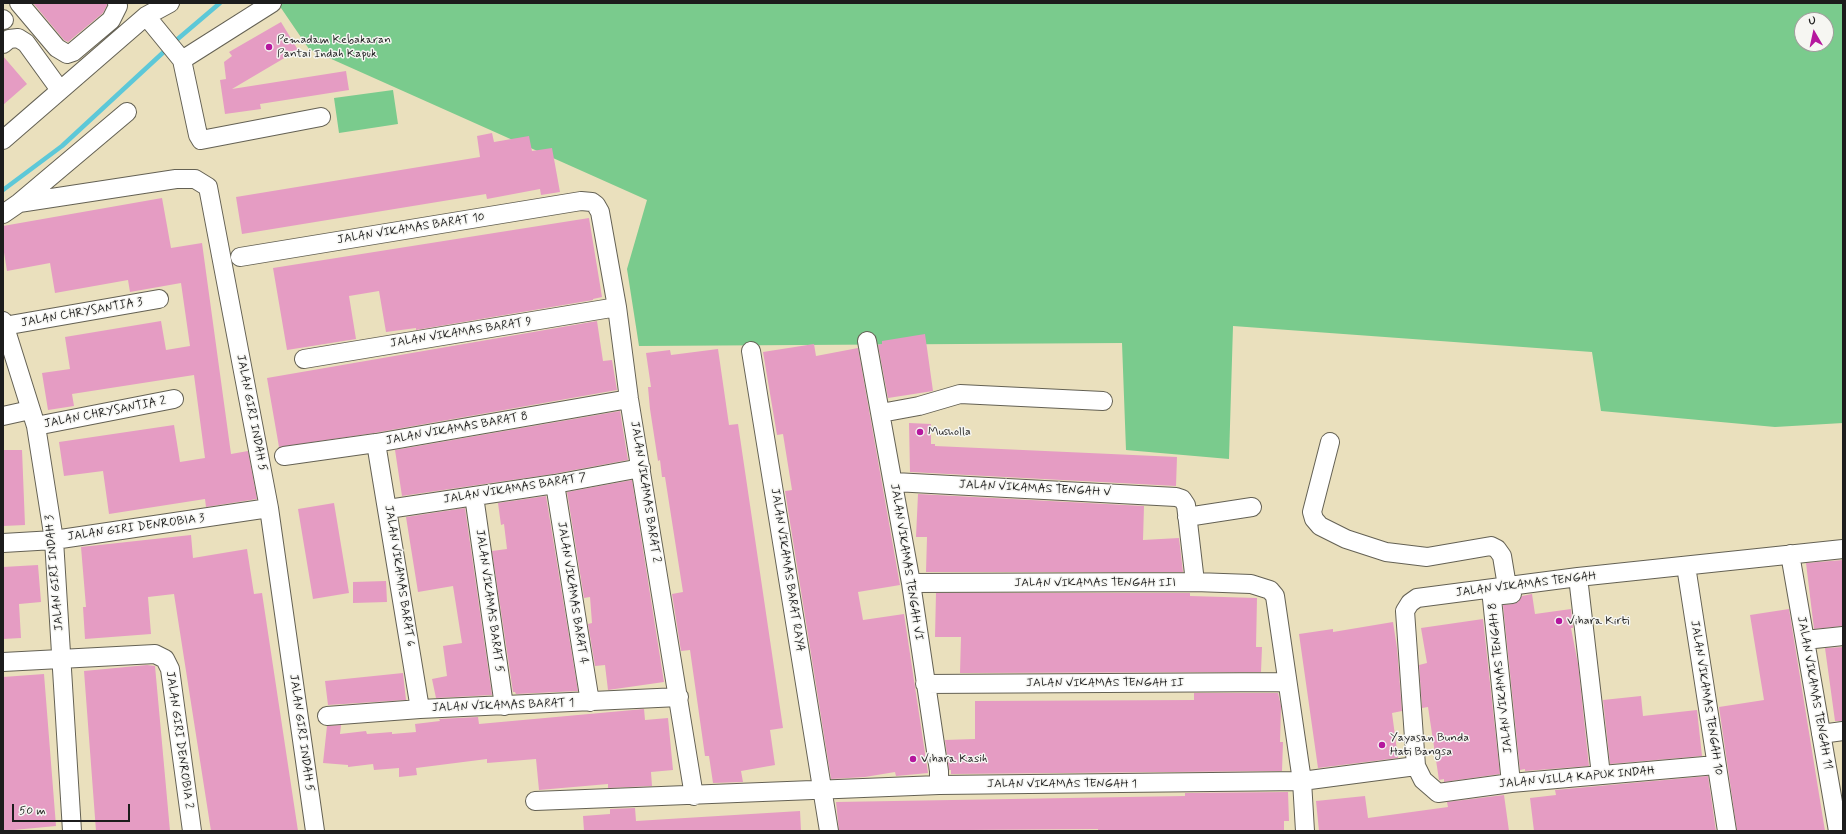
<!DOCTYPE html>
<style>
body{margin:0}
#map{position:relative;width:1846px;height:834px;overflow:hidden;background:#eae0bd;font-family:Mynerve,sans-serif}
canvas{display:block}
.frame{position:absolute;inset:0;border:4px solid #1c1c1c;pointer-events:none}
.north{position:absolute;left:1794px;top:12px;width:40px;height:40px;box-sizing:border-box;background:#f6f6f2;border:1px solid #9f9f9c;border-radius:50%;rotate:351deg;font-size:11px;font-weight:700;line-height:16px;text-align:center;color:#1c1c1c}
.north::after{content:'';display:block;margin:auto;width:14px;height:18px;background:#b5179e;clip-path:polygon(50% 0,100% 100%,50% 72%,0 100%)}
.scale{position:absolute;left:12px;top:804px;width:118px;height:18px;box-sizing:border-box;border:2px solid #1c1c1c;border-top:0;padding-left:5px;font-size:12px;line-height:14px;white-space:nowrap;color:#1c1c1c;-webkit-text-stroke:3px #f6f6f2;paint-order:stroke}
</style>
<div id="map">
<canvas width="1846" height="834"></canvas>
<div class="frame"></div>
<div class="north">U</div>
<div class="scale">50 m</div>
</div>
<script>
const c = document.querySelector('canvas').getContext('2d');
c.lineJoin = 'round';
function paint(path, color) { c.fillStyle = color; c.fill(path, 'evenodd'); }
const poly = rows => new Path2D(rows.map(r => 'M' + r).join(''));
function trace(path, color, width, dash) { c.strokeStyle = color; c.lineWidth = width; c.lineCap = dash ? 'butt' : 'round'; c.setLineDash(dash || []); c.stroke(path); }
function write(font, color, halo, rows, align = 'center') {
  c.font = font + ' Mynerve,sans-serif'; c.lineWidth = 3; c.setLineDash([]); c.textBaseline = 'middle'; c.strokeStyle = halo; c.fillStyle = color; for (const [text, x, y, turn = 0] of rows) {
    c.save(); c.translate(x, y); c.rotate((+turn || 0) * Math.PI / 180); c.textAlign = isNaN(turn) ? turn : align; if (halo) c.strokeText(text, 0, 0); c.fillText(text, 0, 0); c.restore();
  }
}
const green = poly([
 [284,3,1843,3,1843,423,1775,427,1601,411,1592,352,1233,326,1229,459,1126,450,1122,343,639,346,627,269,647,200,309,49,279,5],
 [1802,20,1826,20,1826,44,1802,44],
 [393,90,398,124,339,133,334,98]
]);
const stream = poly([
 [173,43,220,3],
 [3,190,62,146,168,48]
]);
const building = poly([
 [33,3,107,3,107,5,103,13,68,42,64,40],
 [281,22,298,50,232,89,346,71,349,90,260,104,261,109,225,114,220,80,226,79,224,62,232,56,229,52],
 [3,56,27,84,3,105],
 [492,133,494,142,529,136,532,151,552,148,560,192,541,195,540,189,487,199,486,194,242,234,236,197,480,157,477,136],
 [162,198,171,248,202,243,231,454,248,451,257,499,206,507,205,499,109,514,103,471,64,476,59,442,174,425,180,462,205,458,194,375,72,394,74,406,48,410,42,373,70,369,65,337,161,321,166,350,190,346,181,283,130,292,128,280,55,293,50,263,7,271,3,246,3,226],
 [589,218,602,297,593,299,593,300,416,330,416,328,386,332,379,291,349,296,356,339,287,350,273,268],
 [597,321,603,361,612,360,617,390,374,433,279,447,267,378],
 [925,334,933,391,888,398,878,345,882,344,882,341],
 [814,344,816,356,858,348,900,585,858,592,863,620,904,614,928,773,896,776,895,772,865,777,831,779,785,491,792,490,783,434,777,435,763,352],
 [718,349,729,425,738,424,783,728,770,730,775,765,741,771,743,782,713,783,709,756,705,756,690,650,681,651,672,594,683,592,665,477,662,477,660,460,658,461,650,409,648,387,651,387,646,353,670,350,671,355],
 [620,411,628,460,553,474,402,496,395,450],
 [909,423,931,424,931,444,935,444,935,446,1177,457,1176,486,910,472],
 [3,450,22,450,25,525,3,526],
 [632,480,664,682,608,690,605,665,595,666,588,624,592,623,590,597,584,598,567,492],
 [918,494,1144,506,1143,540,1179,538,1183,572,926,572,927,537,916,537],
 [546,496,578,691,516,694,515,692,513,692,492,551,507,549,504,524,501,525,498,503],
 [334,503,349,593,313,599,298,509],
 [465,508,492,695,436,698,432,679,447,676,443,646,462,643,453,586,418,592,406,517],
 [191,535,193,558,247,549,254,594,262,593,298,831,211,831,174,594,148,597,151,634,85,639,83,607,86,607,81,547],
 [1843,560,1843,626,1814,629,1806,563],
 [38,565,41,602,19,604,21,638,3,639,3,567],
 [386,581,387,602,353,603,353,582],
 [936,593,1190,593,1190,596,1257,598,1256,647,1262,647,1261,672,960,673,961,637,935,637],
 [1532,594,1535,614,1571,609,1573,628,1571,628,1578,664,1589,766,1525,771,1525,769,1520,770,1503,605,1513,604,1518,602,1522,596],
 [1789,609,1825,831,1737,831,1719,707,1764,700,1750,615],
 [1483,619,1500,774,1444,782,1444,779,1439,780,1428,707,1422,708,1419,665,1427,663,1421,628],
 [1393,622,1397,648,1402,711,1392,713,1398,758,1318,768,1299,634,1333,629,1333,632],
 [1843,647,1843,721,1835,721,1825,648],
 [147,665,155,666,170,831,96,831,84,671],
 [403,673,406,700,328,705,325,681],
 [44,674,56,826,3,831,3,677],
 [1194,693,1278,693,1281,706,1280,742,1283,742,1282,771,951,774,951,770,949,770,945,740,975,739,975,701,1194,700],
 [1641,696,1643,716,1697,710,1702,756,1610,764,1603,700],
 [644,709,645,720,668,718,673,770,651,772,652,786,608,788,608,784,539,790,536,759,487,763,487,759,416,768,417,775,399,777,399,768,374,770,373,764,348,767,348,765,323,763,327,726,341,725,340,734,366,731,367,734,392,732,392,734,416,732,415,724,440,721,439,719,478,717,479,724],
 [1708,776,1716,831,1534,831,1530,798,1556,795,1555,790],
 [1288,792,1289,821,1284,821,1284,831,1098,831,1098,829,839,831,836,802,1185,796,1185,793],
 [1504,795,1509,831,1319,831,1316,801,1365,796,1368,818,1448,807,1447,802],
 [635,808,636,821,800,811,801,831,584,831,583,816,610,814,610,809]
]);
const minor = poly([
 [19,3,57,48,67,54,73,52,111,20,118,6,117,3],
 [146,16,182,60,198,135,201,140,321,117],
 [3,19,4,20],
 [3,44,9,39,18,38,26,43,60,90],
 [182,60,272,3],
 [3,140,146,16,170,3],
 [19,203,176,179,195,179,208,187,269,508,315,831],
 [3,214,19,203,127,112],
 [240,257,581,201,592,202,596,205,600,212,617,307,629,399,694,796],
 [3,321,36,426,54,540,72,831],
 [4,326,159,299],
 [867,341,911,583,939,771,939,785],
 [751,351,829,831],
 [304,359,617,307],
 [881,413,919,406,960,394,1103,401],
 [3,416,30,410],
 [36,426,174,399],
 [1330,442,1312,512,1314,519,1320,526,1346,539,1386,552,1427,557,1491,546,1497,549,1502,556,1507,586],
 [376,443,420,709],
 [284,456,376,443,629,399],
 [894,482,1176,497,1182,499,1186,505,1195,582],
 [555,484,590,702],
 [474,496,504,706],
 [388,509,555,484,641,468],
 [1187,517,1252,507],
 [3,543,54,540,269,508],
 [1790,554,1838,831],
 [1686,566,1727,831],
 [1578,577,1601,775],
 [911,583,1195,582,1251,584,1270,590,1275,596,1302,781,1305,831],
 [1805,640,1843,636],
 [3,662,155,654,165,659,170,669,192,831],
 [925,684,1286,682],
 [327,716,420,709,679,697],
 [1821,734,1843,731],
 [1716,765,1511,783,1438,793,1423,780,1416,766,1405,611,1410,603,1417,598,1578,577,1843,549],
 [1511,783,1492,599,1493,596,1512,594],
 [535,801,939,785,1302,781,1416,766]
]);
const markers = [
 [269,47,4,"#b5179e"],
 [920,432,4,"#b5179e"],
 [1559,621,4,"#b5179e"],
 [1382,745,4,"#b5179e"],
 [913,759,4,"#b5179e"]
];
const poiNames = [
 ["Pemadam Kebakaran",277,40],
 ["Pantai Indah Kapuk",277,54],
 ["Musholla",928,432],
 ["Vihara Kirti",1567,621],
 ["Yayasan Bunda",1390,738],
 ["Hati Bangsa",1390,752],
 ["Vihara Kasih",921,759]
];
const streetNames = [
 ["JALAN VIKAMAS BARAT 10",411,229,-9],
 ["JALAN CHRYSANTIA 3",82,313,-10],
 ["JALAN VIKAMAS BARAT 9",461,333,-9],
 ["JALAN CHRYSANTIA 2",105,413,-11],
 ["JALAN GIRI INDAH 5",251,413,79],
 ["JALAN VIKAMAS BARAT 8",457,429,-10],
 ["JALAN VIKAMAS BARAT 7",515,489,-9],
 ["JALAN VIKAMAS TENGAH V",1035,489,3],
 ["JALAN VIKAMAS BARAT 2",645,492,81],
 ["JALAN GIRI DENROBIA 3",136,528,-8],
 ["JALAN VIKAMAS TENGAH VI",906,562,81],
 ["JALAN VIKAMAS BARAT RAYA",787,570,81],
 ["JALAN GIRI INDAH 3",55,573,-95],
 ["JALAN VIKAMAS BARAT 6",399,576,81],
 ["JALAN VIKAMAS TENGAH III",1095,583],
 ["JALAN VIKAMAS TENGAH",1526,585,-7],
 ["JALAN VIKAMAS BARAT 4",572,593,81],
 ["JALAN VIKAMAS BARAT 5",489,601,82],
 ["JALAN VIKAMAS TENGAH 8",1501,678,-96],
 ["JALAN VIKAMAS TENGAH II",1105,683],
 ["JALAN VIKAMAS TENGAH 11",1814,693,80],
 ["JALAN VIKAMAS TENGAH 10",1706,698,81],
 ["JALAN VIKAMAS BARAT 1",503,706,-2],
 ["JALAN GIRI INDAH 5",301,733,82],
 ["JALAN GIRI DENROBIA 2",179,740,82],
 ["JALAN VILLA KAPUK INDAH",1577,778,-5],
 ["JALAN VIKAMAS TENGAH 1",1062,784]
];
paint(green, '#7acb8d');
trace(stream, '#5dc8d8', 4.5);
paint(building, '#e59cc3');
trace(minor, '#646154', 20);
trace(minor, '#fff', 18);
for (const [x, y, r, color] of markers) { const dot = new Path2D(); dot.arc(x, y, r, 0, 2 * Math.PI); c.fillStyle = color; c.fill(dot); trace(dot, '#f6f6f2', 1.5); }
write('12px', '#1c1c1c', '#f6f6f2', poiNames, 'left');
write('12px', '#1c1c1c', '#f6f6f2', streetNames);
</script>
